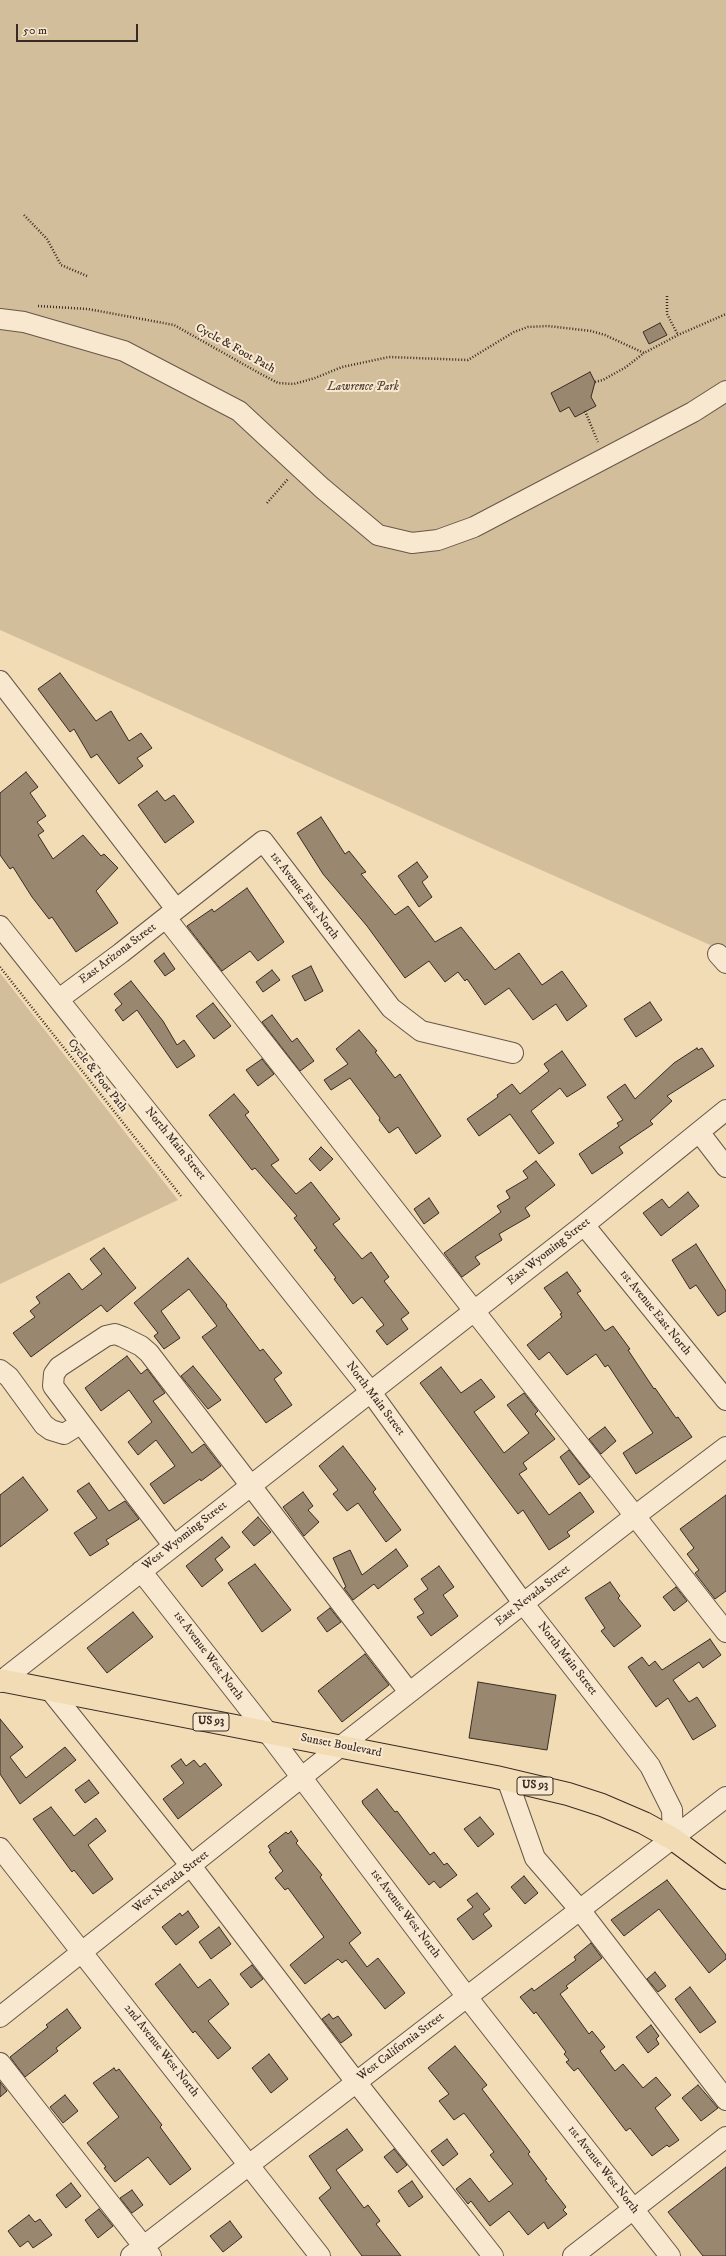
<!DOCTYPE html>
<style>
body{margin:0}
#map{position:relative;width:726px;height:2256px;overflow:hidden;background:#f2dcb5;font-family:"IM FELL DW Pica",serif}
canvas{display:block}
.scale{position:absolute;left:16px;top:24px;width:122px;height:18px;box-sizing:border-box;border:2px solid #392b23;border-top:0;padding-left:5px;font-size:12px;line-height:14px;white-space:nowrap;color:#392b23;-webkit-text-stroke:3px #f7e8cf;paint-order:stroke}
</style>
<div id="map">
<canvas width="726" height="2256"></canvas>
<div class="scale">50 m</div>
</div>
<script>
const c = document.querySelector('canvas').getContext('2d');
c.lineJoin = 'round';
function paint(path, color) { c.fillStyle = color; c.fill(path, 'evenodd'); }
const poly = rows => new Path2D(rows.map(r => 'M' + r).join(''));
function trace(path, color, width, dash) { c.strokeStyle = color; c.lineWidth = width; c.lineCap = dash ? 'butt' : 'round'; c.setLineDash(dash || []); c.stroke(path); }
function write(font, color, halo, rows, align = 'center') {
  c.font = font + ' "IM FELL DW Pica",serif'; c.lineWidth = 4; c.setLineDash([]); c.textBaseline = 'middle'; c.strokeStyle = halo; c.fillStyle = color; for (const [text, x, y, turn = 0] of rows) {
    c.save(); c.translate(x, y); c.rotate((+turn || 0) * Math.PI / 180); c.textAlign = isNaN(turn) ? turn : align; if (halo) c.strokeText(text, 0, 0); c.fillText(text, 0, 0); c.restore();
  }
}
const green = poly([
 [0,0,726,0,726,952,0,630],
 [0,973,178,1200,0,1284]
]);
const building = poly([
 [660,323,667,335,649,344,643,332,660,323],
 [590,372,595,382,591,397,596,406,575,417,569,407,560,412,551,393,590,372],
 [60,673,96,721,111,711,129,741,141,733,152,748,137,758,143,766,119,784,97,754,91,758,74,729,70,732,38,689,60,673],
 [26,772,38,787,30,793,46,816,37,822,44,831,38,835,53,859,83,835,101,856,104,854,118,868,96,891,118,923,76,952,52,917,49,919,32,897,13,867,10,869,0,855,0,793,26,772],
 [157,791,165,801,174,795,194,822,165,843,138,805,157,791],
 [321,817,345,854,349,851,366,872,361,874,395,915,408,906,435,942,461,927,495,970,519,953,542,985,562,971,587,1006,567,1021,556,1004,533,1020,509,988,485,1005,467,979,465,981,458,972,445,982,429,961,405,978,367,926,323,874,297,833,321,817],
 [417,862,428,877,422,882,432,897,419,907,398,876,417,862],
 [247,888,284,942,258,961,250,951,222,971,187,926,212,909,214,912,247,888],
 [164,953,175,969,165,976,154,961,164,953],
 [311,966,323,991,305,1001,292,976,311,966],
 [272,970,280,980,263,992,256,982,272,970],
 [131,981,163,1021,177,1045,184,1040,195,1056,177,1068,137,1010,123,1021,115,1010,122,1004,114,994,131,981],
 [650,1002,662,1020,636,1037,624,1019,650,1002],
 [213,1003,231,1026,214,1039,196,1016,213,1003],
 [272,1015,292,1042,297,1038,314,1061,300,1071,262,1022,272,1015],
 [359,1030,377,1051,375,1052,395,1078,400,1074,441,1136,416,1154,398,1127,389,1133,379,1120,380,1118,350,1078,331,1090,324,1080,348,1064,336,1049,359,1030],
 [697,1048,698,1050,702,1048,714,1066,667,1096,672,1101,650,1121,653,1124,619,1147,623,1153,592,1174,579,1154,619,1126,617,1123,623,1120,607,1097,625,1084,635,1099,674,1063,697,1048],
 [562,1051,586,1085,567,1097,560,1088,531,1111,554,1143,539,1154,510,1114,479,1136,467,1119,498,1097,497,1095,512,1084,520,1094,549,1071,544,1064,562,1051],
 [262,1059,274,1074,258,1086,246,1070,262,1059],
 [234,1094,249,1112,245,1115,279,1160,271,1165,296,1194,311,1182,340,1219,333,1224,362,1259,371,1252,389,1277,384,1281,409,1313,401,1319,408,1329,387,1345,376,1331,384,1325,362,1297,353,1304,334,1279,336,1278,314,1250,317,1248,294,1218,297,1216,255,1168,252,1170,209,1115,234,1094],
 [321,1147,333,1159,320,1171,309,1159,321,1147],
 [536,1161,555,1185,525,1208,530,1216,499,1234,502,1240,475,1257,480,1264,462,1277,444,1253,501,1212,497,1206,510,1198,506,1191,528,1178,523,1171,536,1161],
 [688,1192,699,1206,661,1236,643,1213,662,1199,669,1208,688,1192],
 [429,1198,439,1213,424,1224,414,1209,429,1198],
 [696,1244,726,1291,726,1311,718,1316,696,1285,690,1289,672,1260,696,1244],
 [104,1248,136,1288,107,1312,101,1305,31,1357,13,1333,35,1317,30,1311,40,1303,36,1297,69,1273,82,1290,102,1274,90,1259,104,1248],
 [188,1258,227,1305,226,1306,260,1351,263,1349,282,1373,274,1379,292,1405,266,1423,202,1337,217,1326,189,1289,161,1311,180,1338,164,1349,154,1336,158,1333,134,1303,188,1258],
 [567,1272,581,1291,577,1293,605,1331,613,1326,630,1349,628,1350,654,1389,655,1388,676,1418,678,1417,692,1437,636,1474,623,1453,653,1433,608,1365,605,1367,596,1354,567,1375,549,1352,539,1360,527,1345,562,1317,560,1314,562,1313,544,1288,567,1272],
 [127,1356,141,1374,147,1369,165,1393,153,1401,192,1453,204,1444,221,1466,201,1481,200,1479,164,1504,150,1484,175,1466,156,1440,138,1455,128,1442,152,1422,129,1390,101,1411,85,1388,127,1356],
 [193,1366,221,1400,208,1409,181,1376,193,1366],
 [441,1367,461,1393,481,1379,495,1397,474,1412,504,1453,529,1433,507,1405,524,1393,538,1411,535,1414,555,1439,523,1463,527,1469,519,1474,549,1515,580,1492,594,1512,567,1532,570,1536,549,1550,523,1510,518,1514,420,1383,441,1367],
 [605,1427,616,1441,601,1454,589,1439,605,1427],
 [343,1446,376,1489,373,1492,401,1530,386,1542,358,1503,347,1511,333,1494,338,1490,319,1466,343,1446],
 [569,1450,590,1477,579,1485,560,1457,569,1450],
 [23,1477,48,1510,0,1547,0,1495,23,1477],
 [89,1483,109,1511,125,1501,139,1519,106,1540,109,1544,90,1556,74,1533,97,1518,77,1491,89,1483],
 [303,1492,313,1506,308,1510,319,1522,304,1536,283,1507,303,1492],
 [726,1495,726,1591,715,1599,695,1573,699,1570,687,1554,694,1548,680,1529,726,1495],
 [258,1517,271,1532,254,1546,242,1532,258,1517],
 [222,1537,230,1547,215,1559,223,1570,202,1587,186,1566,222,1537],
 [396,1549,408,1566,378,1589,374,1584,353,1600,344,1588,346,1587,333,1558,350,1550,362,1575,396,1549],
 [255,1564,291,1610,262,1632,228,1583,255,1564],
 [439,1566,454,1587,443,1595,458,1616,431,1636,417,1617,424,1613,414,1599,428,1589,421,1579,439,1566],
 [610,1582,620,1596,618,1598,641,1626,614,1647,601,1631,605,1628,585,1598,610,1582],
 [676,1587,687,1601,674,1611,663,1597,676,1587],
 [330,1608,341,1622,327,1632,317,1618,330,1608],
 [133,1612,153,1637,107,1673,87,1648,133,1612],
 [710,1639,721,1655,703,1668,699,1662,673,1680,689,1702,697,1697,716,1726,693,1740,668,1698,656,1707,628,1667,642,1657,649,1666,655,1661,662,1670,710,1639],
 [365,1654,389,1685,342,1722,318,1691,365,1654],
 [478,1682,556,1695,547,1750,469,1738,478,1682],
 [0,1719,23,1747,10,1757,26,1778,65,1747,76,1760,20,1804,0,1774,0,1719],
 [181,1759,186,1766,194,1760,200,1767,205,1763,222,1785,178,1819,163,1799,184,1783,171,1766,181,1759],
 [89,1780,99,1793,85,1803,75,1790,89,1780],
 [377,1789,395,1812,397,1811,430,1855,434,1852,444,1865,447,1863,457,1875,440,1888,434,1881,429,1885,363,1804,362,1801,377,1789],
 [51,1807,74,1836,96,1818,106,1831,88,1845,113,1879,93,1894,74,1870,72,1872,33,1819,51,1807],
 [480,1817,494,1834,478,1847,464,1829,480,1817],
 [291,1831,298,1841,296,1843,322,1875,320,1877,361,1933,349,1943,367,1967,378,1958,405,1993,385,2009,346,1960,342,1963,338,1959,305,1984,290,1965,324,1937,288,1888,285,1890,275,1878,283,1871,269,1852,271,1851,268,1846,286,1832,288,1834,291,1831],
 [524,1876,538,1893,525,1904,511,1887,524,1876],
 [667,1880,726,1955,726,1959,709,1973,659,1909,624,1936,611,1920,667,1880],
 [477,1893,490,1909,483,1914,492,1926,473,1940,457,1919,473,1907,467,1900,477,1893],
 [188,1911,199,1927,176,1945,162,1927,180,1913,182,1916,188,1911],
 [219,1927,231,1944,211,1959,199,1942,219,1927],
 [591,1943,602,1958,566,1986,568,1988,560,1994,589,2034,592,2031,605,2047,600,2051,615,2071,623,2064,643,2088,656,2077,671,2095,655,2108,679,2140,669,2147,667,2145,652,2156,630,2128,626,2131,578,2068,574,2071,566,2062,569,2060,564,2054,566,2052,536,2012,534,2014,520,1997,532,1988,534,1991,576,1960,574,1957,591,1943],
 [180,1964,198,1988,210,1979,229,2004,208,2021,231,2048,218,2059,195,2031,193,2033,155,1984,180,1964],
 [252,1965,263,1979,251,1988,240,1974,252,1965],
 [655,1972,666,1986,658,1992,647,1979,655,1972],
 [690,1987,716,2022,700,2033,675,1999,690,1987],
 [67,2009,81,2028,56,2048,58,2051,25,2077,10,2057,48,2027,46,2025,67,2009],
 [329,2014,333,2019,338,2016,352,2035,341,2043,322,2019,329,2014],
 [651,2025,659,2036,656,2039,659,2044,648,2053,636,2037,651,2025],
 [455,2046,487,2085,482,2089,530,2152,528,2154,547,2179,545,2180,566,2207,563,2210,567,2214,548,2229,544,2222,528,2235,509,2211,490,2226,471,2201,468,2204,456,2189,470,2178,489,2202,513,2184,490,2155,494,2152,464,2113,454,2120,439,2101,449,2094,428,2068,455,2046],
 [269,2054,288,2079,271,2093,252,2068,269,2054],
 [114,2068,116,2071,119,2069,162,2125,160,2127,191,2169,170,2185,148,2157,115,2182,104,2168,106,2167,87,2143,119,2117,93,2083,114,2068],
 [0,2082,7,2091,0,2097,0,2082],
 [698,2085,718,2108,701,2121,682,2098,698,2085],
 [65,2095,78,2111,63,2123,50,2107,65,2095],
 [347,2129,363,2150,336,2170,364,2208,368,2205,380,2221,376,2224,401,2256,362,2256,319,2198,331,2188,309,2156,347,2129],
 [447,2139,458,2154,443,2166,431,2151,447,2139],
 [394,2149,407,2165,397,2173,384,2157,394,2149],
 [726,2167,726,2256,703,2256,668,2212,726,2167],
 [412,2181,423,2197,409,2207,398,2191,412,2181],
 [71,2183,81,2196,66,2208,56,2195,71,2183],
 [132,2190,143,2205,132,2213,120,2198,132,2190],
 [99,2209,113,2226,98,2238,85,2220,99,2209],
 [29,2215,35,2222,40,2219,52,2235,33,2248,28,2241,20,2247,8,2231,29,2215],
 [230,2221,242,2237,223,2252,210,2236,230,2221]
]);
const path = poly([
 [24,215,47,239,61,265,87,276],
 [667,296,667,314,678,335],
 [38,306,88,309,174,325,259,373,278,383,294,384,315,378,342,367,389,357,468,360,514,332,528,327,548,326,591,331,605,335,644,353,678,335,726,314],
 [595,382,603,380,626,367,644,353],
 [585,411,598,442],
 [267,503,288,479],
 [0,967,181,1196]
]);
const minor = poly([
 [0,319,24,322,124,351,239,411,322,488,378,535,412,543,438,540,474,527,693,412,726,391],
 [0,681,176,909],
 [166,918,726,1632],
 [0,926,370,1391,523,1603,650,1766,672,1810,673,1839],
 [718,954,726,963],
 [59,999,121,953,263,841,391,1008,421,1031,513,1053],
 [699,1132,726,1167],
 [584,1225,726,1400],
 [0,1370,9,1377,44,1425,51,1430,64,1434,80,1424],
 [173,1545,53,1386,54,1374,59,1367,106,1336,115,1334,123,1337,141,1346,149,1353,409,1692],
 [141,1571,268,1733,467,1997,670,2256],
 [0,1682,584,1225,726,1110],
 [50,1690,191,1866,356,2082,493,2256],
 [507,1779,535,1858,580,1910,726,2100],
 [0,1848,320,2256],
 [0,2017,341,1746,635,1516,726,1447],
 [0,2063,151,2256],
 [131,2256,726,1797],
 [573,2256,726,2137]
]);
const major = poly([
 [0,1680,496,1777,568,1794,602,1805,644,1823,673,1839,726,1878]
]);
const shields = [
 [211,1722,36],
 [535,1786,36]
];
const shieldNames = [
 ["US 93",211,1722],
 ["US 93",535,1786]
];
const streetNames = [
 ["Cycle & Foot Path",235,349,29],
 ["1st Avenue East North",304,896,53],
 ["East Arizona Street",118,954,-37],
 ["Cycle & Foot Path",97,1076,52],
 ["North Main Street",175,1144,51],
 ["East Wyoming Street",549,1252,-38],
 ["1st Avenue East North",655,1313,51],
 ["North Main Street",375,1399,53],
 ["West Wyoming Street",185,1536,-38],
 ["East Nevada Street",533,1596,-38],
 ["1st Avenue West North",208,1656,53],
 ["North Main Street",567,1659,52],
 ["Sunset Boulevard",341,1746,11],
 ["West Nevada Street",171,1882,-38],
 ["1st Avenue West North",405,1914,53],
 ["West California Street",401,2047,-37],
 ["2nd Avenue West North",161,2051,52],
 ["1st Avenue West North",603,2170,52]
];
const parkNames = [
 ["Lawrence Park",363,388]
];
paint(green, '#d3be9c');
paint(building, '#99876f');
trace(building, '#392b23', 1);
trace(minor, '#675748', 22);
trace(major, '#392b23', 24);
trace(path, '#392b23', 2.5, [1, 2]);
trace(minor, '#f7e8cf', 20);
trace(major, '#f2dcb5', 22);
for (const [x, y, w] of shields) { const box = new Path2D(); box.roundRect(x - w / 2, y - 9, w, 18, 3); c.fillStyle = '#f7e8cf'; c.fill(box); trace(box, '#392b23', 1); }
write('bold 11px', '#392b23', null, shieldNames);
write('12px', '#392b23', '#f7e8cf', streetNames);
write('italic 12px', '#58483b', '#f7e8cf', parkNames);
</script>
